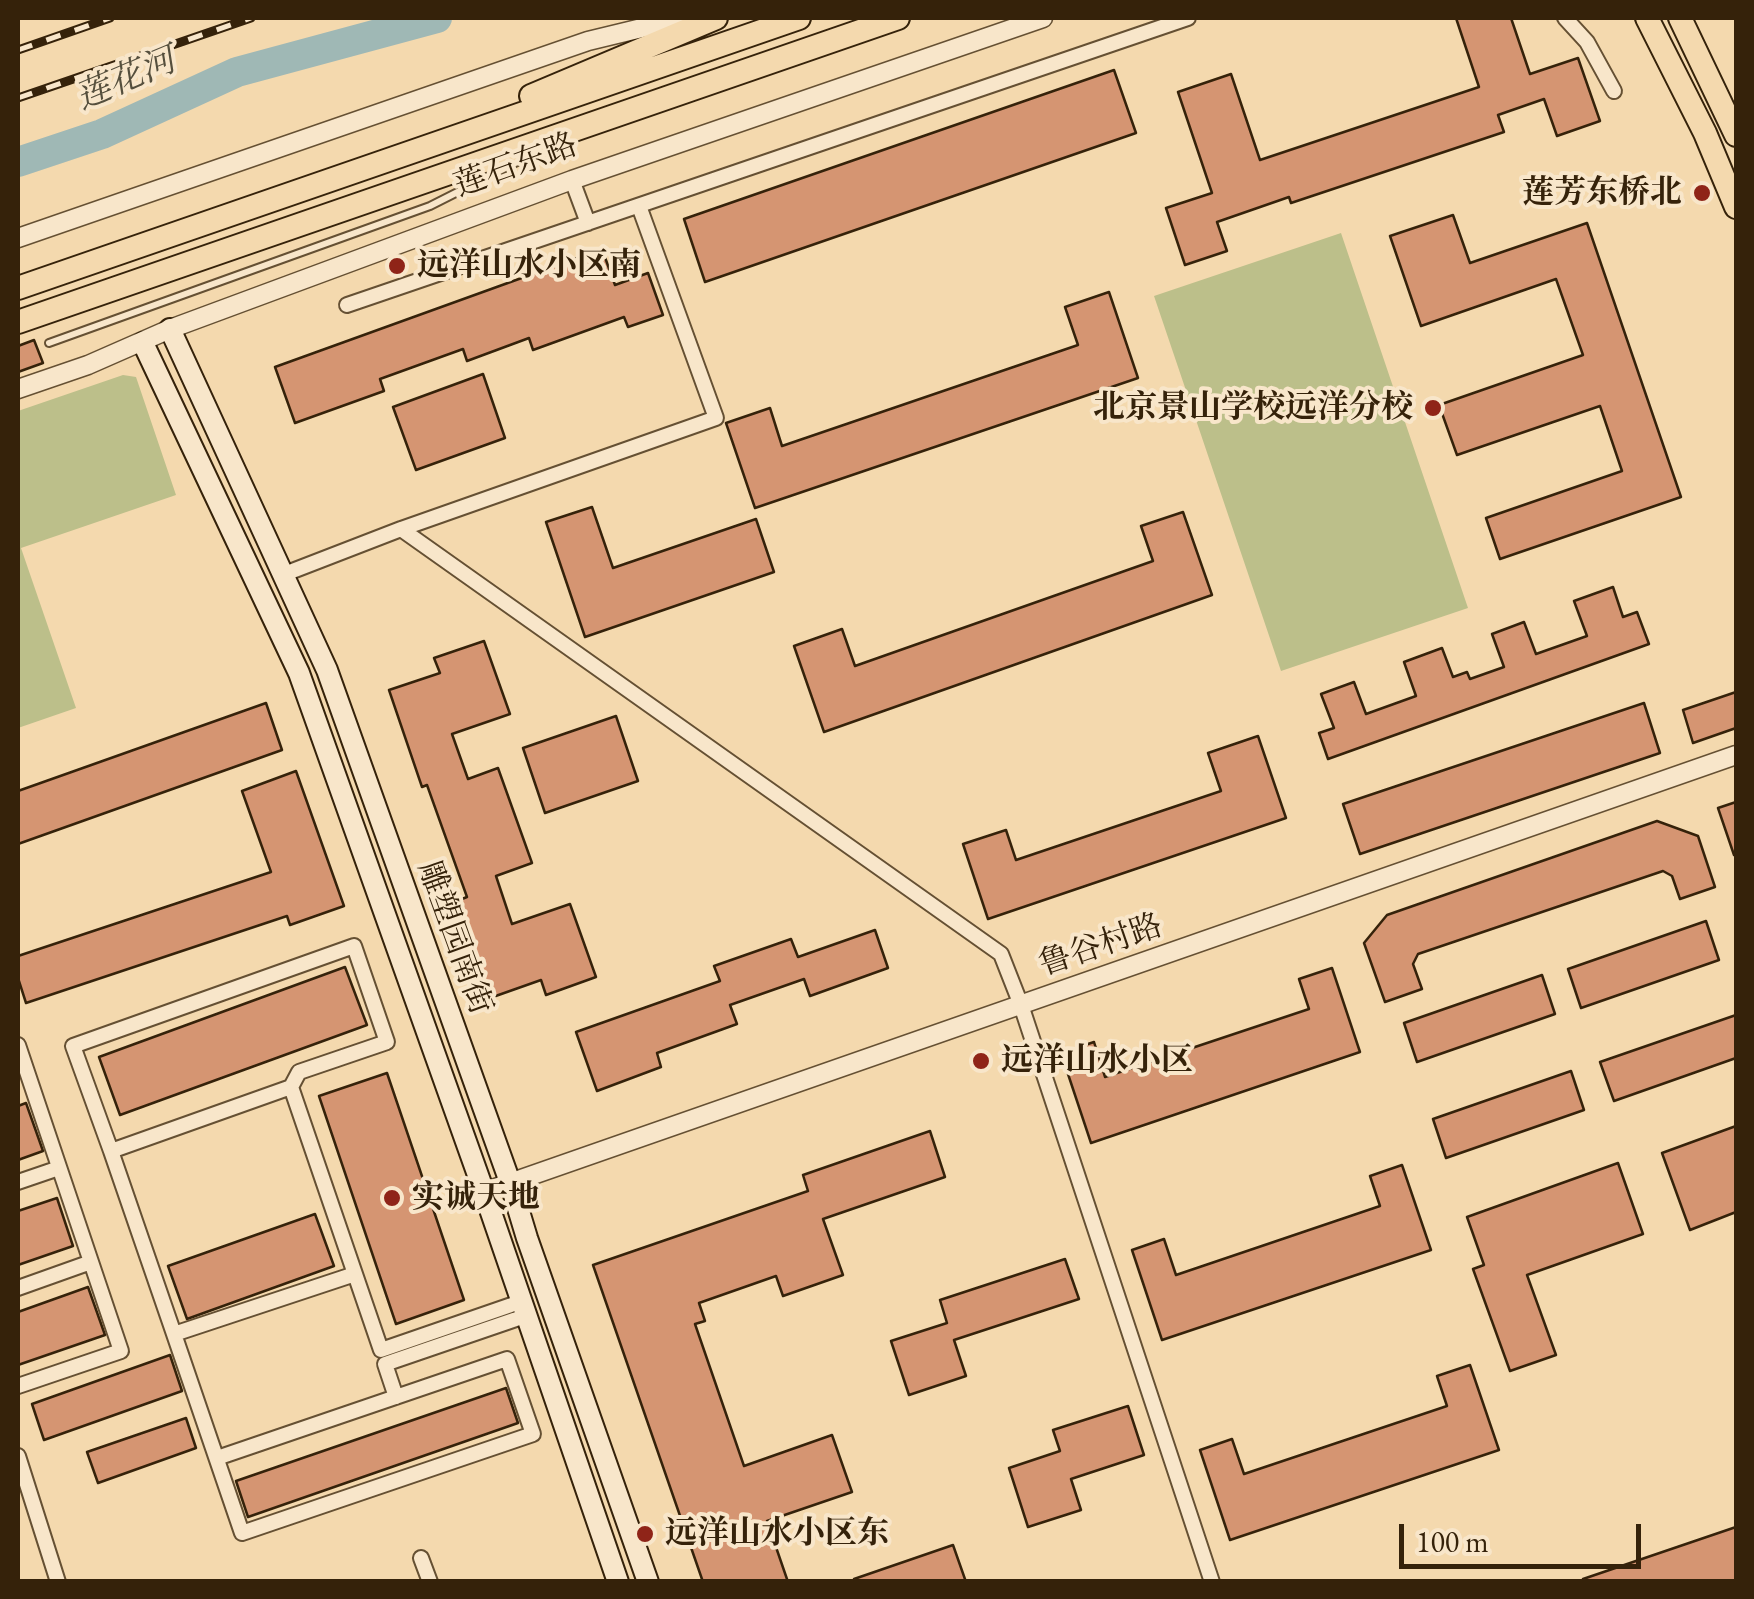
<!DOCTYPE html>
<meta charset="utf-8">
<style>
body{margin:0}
#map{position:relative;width:1754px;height:1599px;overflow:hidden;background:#f4d9ae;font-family:"EB Garamond",serif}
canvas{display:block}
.frame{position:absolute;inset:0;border:20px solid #35220a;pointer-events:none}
.scale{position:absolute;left:1399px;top:1524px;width:242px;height:45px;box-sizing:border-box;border:5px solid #35220a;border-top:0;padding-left:12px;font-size:30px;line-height:35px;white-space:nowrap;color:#35220a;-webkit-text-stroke:8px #f8e6ca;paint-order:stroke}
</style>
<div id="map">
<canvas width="1754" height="1599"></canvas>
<div class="frame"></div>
<div class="scale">100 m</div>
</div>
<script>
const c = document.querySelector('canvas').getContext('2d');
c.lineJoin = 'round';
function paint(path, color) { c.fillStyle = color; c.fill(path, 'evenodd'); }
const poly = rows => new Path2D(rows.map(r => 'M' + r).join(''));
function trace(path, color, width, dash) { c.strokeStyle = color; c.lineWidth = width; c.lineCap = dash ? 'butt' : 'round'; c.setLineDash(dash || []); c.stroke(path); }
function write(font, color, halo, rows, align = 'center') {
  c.font = font + ' "EB Garamond","Noto Serif SC",serif'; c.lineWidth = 8; c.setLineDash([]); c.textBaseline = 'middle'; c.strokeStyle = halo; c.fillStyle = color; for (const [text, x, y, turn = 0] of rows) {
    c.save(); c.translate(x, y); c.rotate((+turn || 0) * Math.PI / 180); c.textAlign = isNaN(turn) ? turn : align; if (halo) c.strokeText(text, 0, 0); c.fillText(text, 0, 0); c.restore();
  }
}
const green = poly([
 [1341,233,1468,608,1281,671,1154,296],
 [123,375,136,377,176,495,21,548,76,708,18,728,18,411]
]);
const river = poly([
 [18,162,102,134,237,72,437,18]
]);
const building = poly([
 [1456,18,1511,18,1530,74,1578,58,1600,121,1557,136,1544,99,1498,115,1504,132,1291,203,1289,197,1217,222,1227,251,1185,265,1166,208,1212,193,1178,92,1231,74,1260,160,1479,87,1456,18],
 [1114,70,1136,133,705,282,684,219,1114,70],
 [1453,215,1470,263,1587,223,1681,497,1500,559,1486,518,1622,471,1600,406,1457,455,1439,405,1583,355,1556,279,1421,326,1390,236,1453,215],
 [602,249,615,285,648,273,663,315,628,327,624,317,533,350,529,338,467,361,463,349,380,379,384,391,295,423,275,367,602,249],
 [1109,292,1138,378,755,508,726,423,770,408,782,446,1078,345,1065,307,1109,292],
 [34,340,43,363,18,372,18,346,34,340],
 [483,374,505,438,416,470,393,407,483,374],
 [592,507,613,568,756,519,774,572,585,637,546,522,592,507],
 [1183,512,1212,595,824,732,794,646,842,629,855,666,1153,561,1141,526,1183,512],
 [1613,587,1623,617,1637,612,1649,644,1328,759,1319,733,1334,728,1321,694,1354,682,1366,714,1416,696,1404,662,1442,648,1453,677,1467,672,1470,679,1504,667,1492,634,1524,622,1536,654,1587,636,1574,601,1613,587],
 [484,641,510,714,452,734,468,779,498,768,532,863,496,876,512,924,570,904,596,977,546,995,541,980,490,998,457,901,467,897,427,785,422,787,389,690,440,673,434,658,484,641],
 [1736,692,1736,728,1693,743,1683,710,1736,692],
 [266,703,282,750,18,844,18,791,266,703],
 [1644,703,1660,753,1360,854,1343,804,1644,703],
 [616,716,638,781,545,813,523,748,616,716],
 [1258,736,1286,818,988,919,963,844,1006,830,1016,860,1221,791,1208,753,1258,736],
 [296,771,344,906,290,925,287,916,26,1003,18,978,18,956,271,872,242,791,296,771],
 [1736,802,1736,855,1734,855,1718,808,1736,802],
 [1657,821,1698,836,1715,887,1680,899,1672,876,1663,871,1418,954,1413,964,1422,989,1385,1002,1364,943,1387,915,1657,821],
 [1706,921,1719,960,1581,1008,1568,969,1706,921],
 [875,930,888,968,810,996,804,979,730,1005,737,1024,657,1053,661,1067,597,1091,576,1032,720,981,714,966,791,939,798,957,875,930],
 [345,967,367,1025,120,1115,99,1057,345,967],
 [1332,968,1360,1052,1091,1143,1061,1053,1094,1042,1105,1077,1309,1009,1299,979,1332,968],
 [1542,975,1555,1014,1417,1062,1404,1023,1542,975],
 [1736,1015,1736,1058,1614,1101,1600,1062,1736,1015],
 [1571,1071,1584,1110,1446,1158,1433,1119,1571,1071],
 [387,1073,464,1300,396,1324,319,1096,387,1073],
 [26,1103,43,1151,18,1160,18,1106,26,1103],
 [1736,1126,1736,1212,1690,1230,1662,1153,1736,1126],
 [930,1131,945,1177,823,1219,843,1275,783,1296,776,1276,699,1303,705,1321,695,1324,744,1466,832,1435,852,1492,767,1521,788,1582,703,1582,593,1265,808,1191,803,1175,930,1131],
 [1618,1163,1643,1234,1527,1275,1556,1355,1510,1371,1473,1269,1484,1265,1467,1217,1618,1163],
 [1402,1165,1431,1250,1162,1340,1132,1250,1164,1239,1176,1275,1380,1206,1370,1176,1402,1165],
 [57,1198,73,1246,18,1265,18,1211,57,1198],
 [315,1214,334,1266,187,1319,168,1266,315,1214],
 [1065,1259,1079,1299,954,1340,966,1376,909,1395,891,1341,947,1323,940,1300,1065,1259],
 [88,1287,105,1335,18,1365,18,1312,88,1287],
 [170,1355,182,1391,44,1440,32,1404,170,1355],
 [1470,1365,1499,1450,1230,1540,1200,1450,1232,1439,1244,1474,1447,1406,1437,1376,1470,1365],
 [506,1388,518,1423,248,1517,236,1481,506,1388],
 [1128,1406,1144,1455,1071,1479,1081,1510,1028,1527,1009,1468,1060,1451,1053,1430,1128,1406],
 [186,1418,196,1448,98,1483,87,1452,186,1418],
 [1736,1527,1736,1582,1584,1582,1583,1579,1736,1527],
 [953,1545,966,1582,854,1582,854,1579,953,1545]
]);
const service = poly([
 [49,343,430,206,527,157]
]);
const minor = poly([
 [1565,18,1587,42,1614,91],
 [572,180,588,223],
 [347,305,1188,18],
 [401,529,1001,954,1021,1005,1212,1582],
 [282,575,401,529,716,418,639,206],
 [18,1045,121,1351,18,1386],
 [111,1151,73,1046,354,946,387,1042,299,1072,291,1087],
 [18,1182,59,1168],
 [18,1288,91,1262],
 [174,1334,111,1151,291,1087,355,1274],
 [396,1397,385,1364,525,1316],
 [18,1456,58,1582],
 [217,1458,507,1359,533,1434,242,1533,174,1334,355,1274,381,1350,520,1302],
 [421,1558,430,1582]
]);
const tertiary = poly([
 [18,238,588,41,683,18],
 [18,389,88,365,170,329,572,180,1043,18],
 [484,1192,1736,755]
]);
const secondary = poly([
 [170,329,327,670,511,1185,527,1238,648,1582],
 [143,343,299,673,484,1192,618,1582]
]);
const primary = poly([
 [1647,18,1705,133,1736,207],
 [1680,18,1736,135]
]);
const trunk = poly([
 [531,96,716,18],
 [18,288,799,18],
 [18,322,898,18]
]);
const rail = poly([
 [18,50,110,18],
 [18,98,251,18]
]);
const markers = [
 [1702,193,10,"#8f2418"],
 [397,266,10,"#8f2418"],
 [1433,408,10,"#8f2418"],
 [981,1061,10,"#8f2418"],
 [392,1198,10,"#8f2418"],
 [645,1534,10,"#8f2418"]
];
const streetNames = [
 ["莲石东路",516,166,-20],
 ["雕塑园南街",454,938,70],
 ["鲁谷村路",1101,946,-19]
];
const poiNames = [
 ["莲芳东桥北",1682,193,"right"],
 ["远洋山水小区南",417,266],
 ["北京景山学校远洋分校",1413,408,"right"],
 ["远洋山水小区",1001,1061],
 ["实诚天地",412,1198],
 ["远洋山水小区东",665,1534]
];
const waterNames = [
 ["莲花河",126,80,-23]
];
paint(green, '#bcbf8a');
trace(river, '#9fb8b5', 30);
paint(building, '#d59572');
trace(building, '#35220a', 2.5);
trace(service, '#655033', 10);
trace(minor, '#655033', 18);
trace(tertiary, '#655033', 21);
trace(secondary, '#35220a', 24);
trace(primary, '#35220a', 26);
trace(trunk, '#35220a', 26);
trace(service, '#f8e6ca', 6);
trace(minor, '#f8e6ca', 14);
trace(tertiary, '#f8e6ca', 18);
trace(secondary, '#f8e6ca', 20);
trace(primary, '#f4d9ae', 22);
trace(trunk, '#f4d9ae', 22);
trace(rail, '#35220a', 9);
trace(rail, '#f8e6ca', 5, [15]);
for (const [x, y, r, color] of markers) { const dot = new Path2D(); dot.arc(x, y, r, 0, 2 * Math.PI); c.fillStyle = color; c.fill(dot); trace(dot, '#f8e6ca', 4); }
write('32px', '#35220a', '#f8e6ca', streetNames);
write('bold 32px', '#35220a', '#f8e6ca', poiNames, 'left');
write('italic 35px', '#554f3d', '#f8e6ca', waterNames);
</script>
